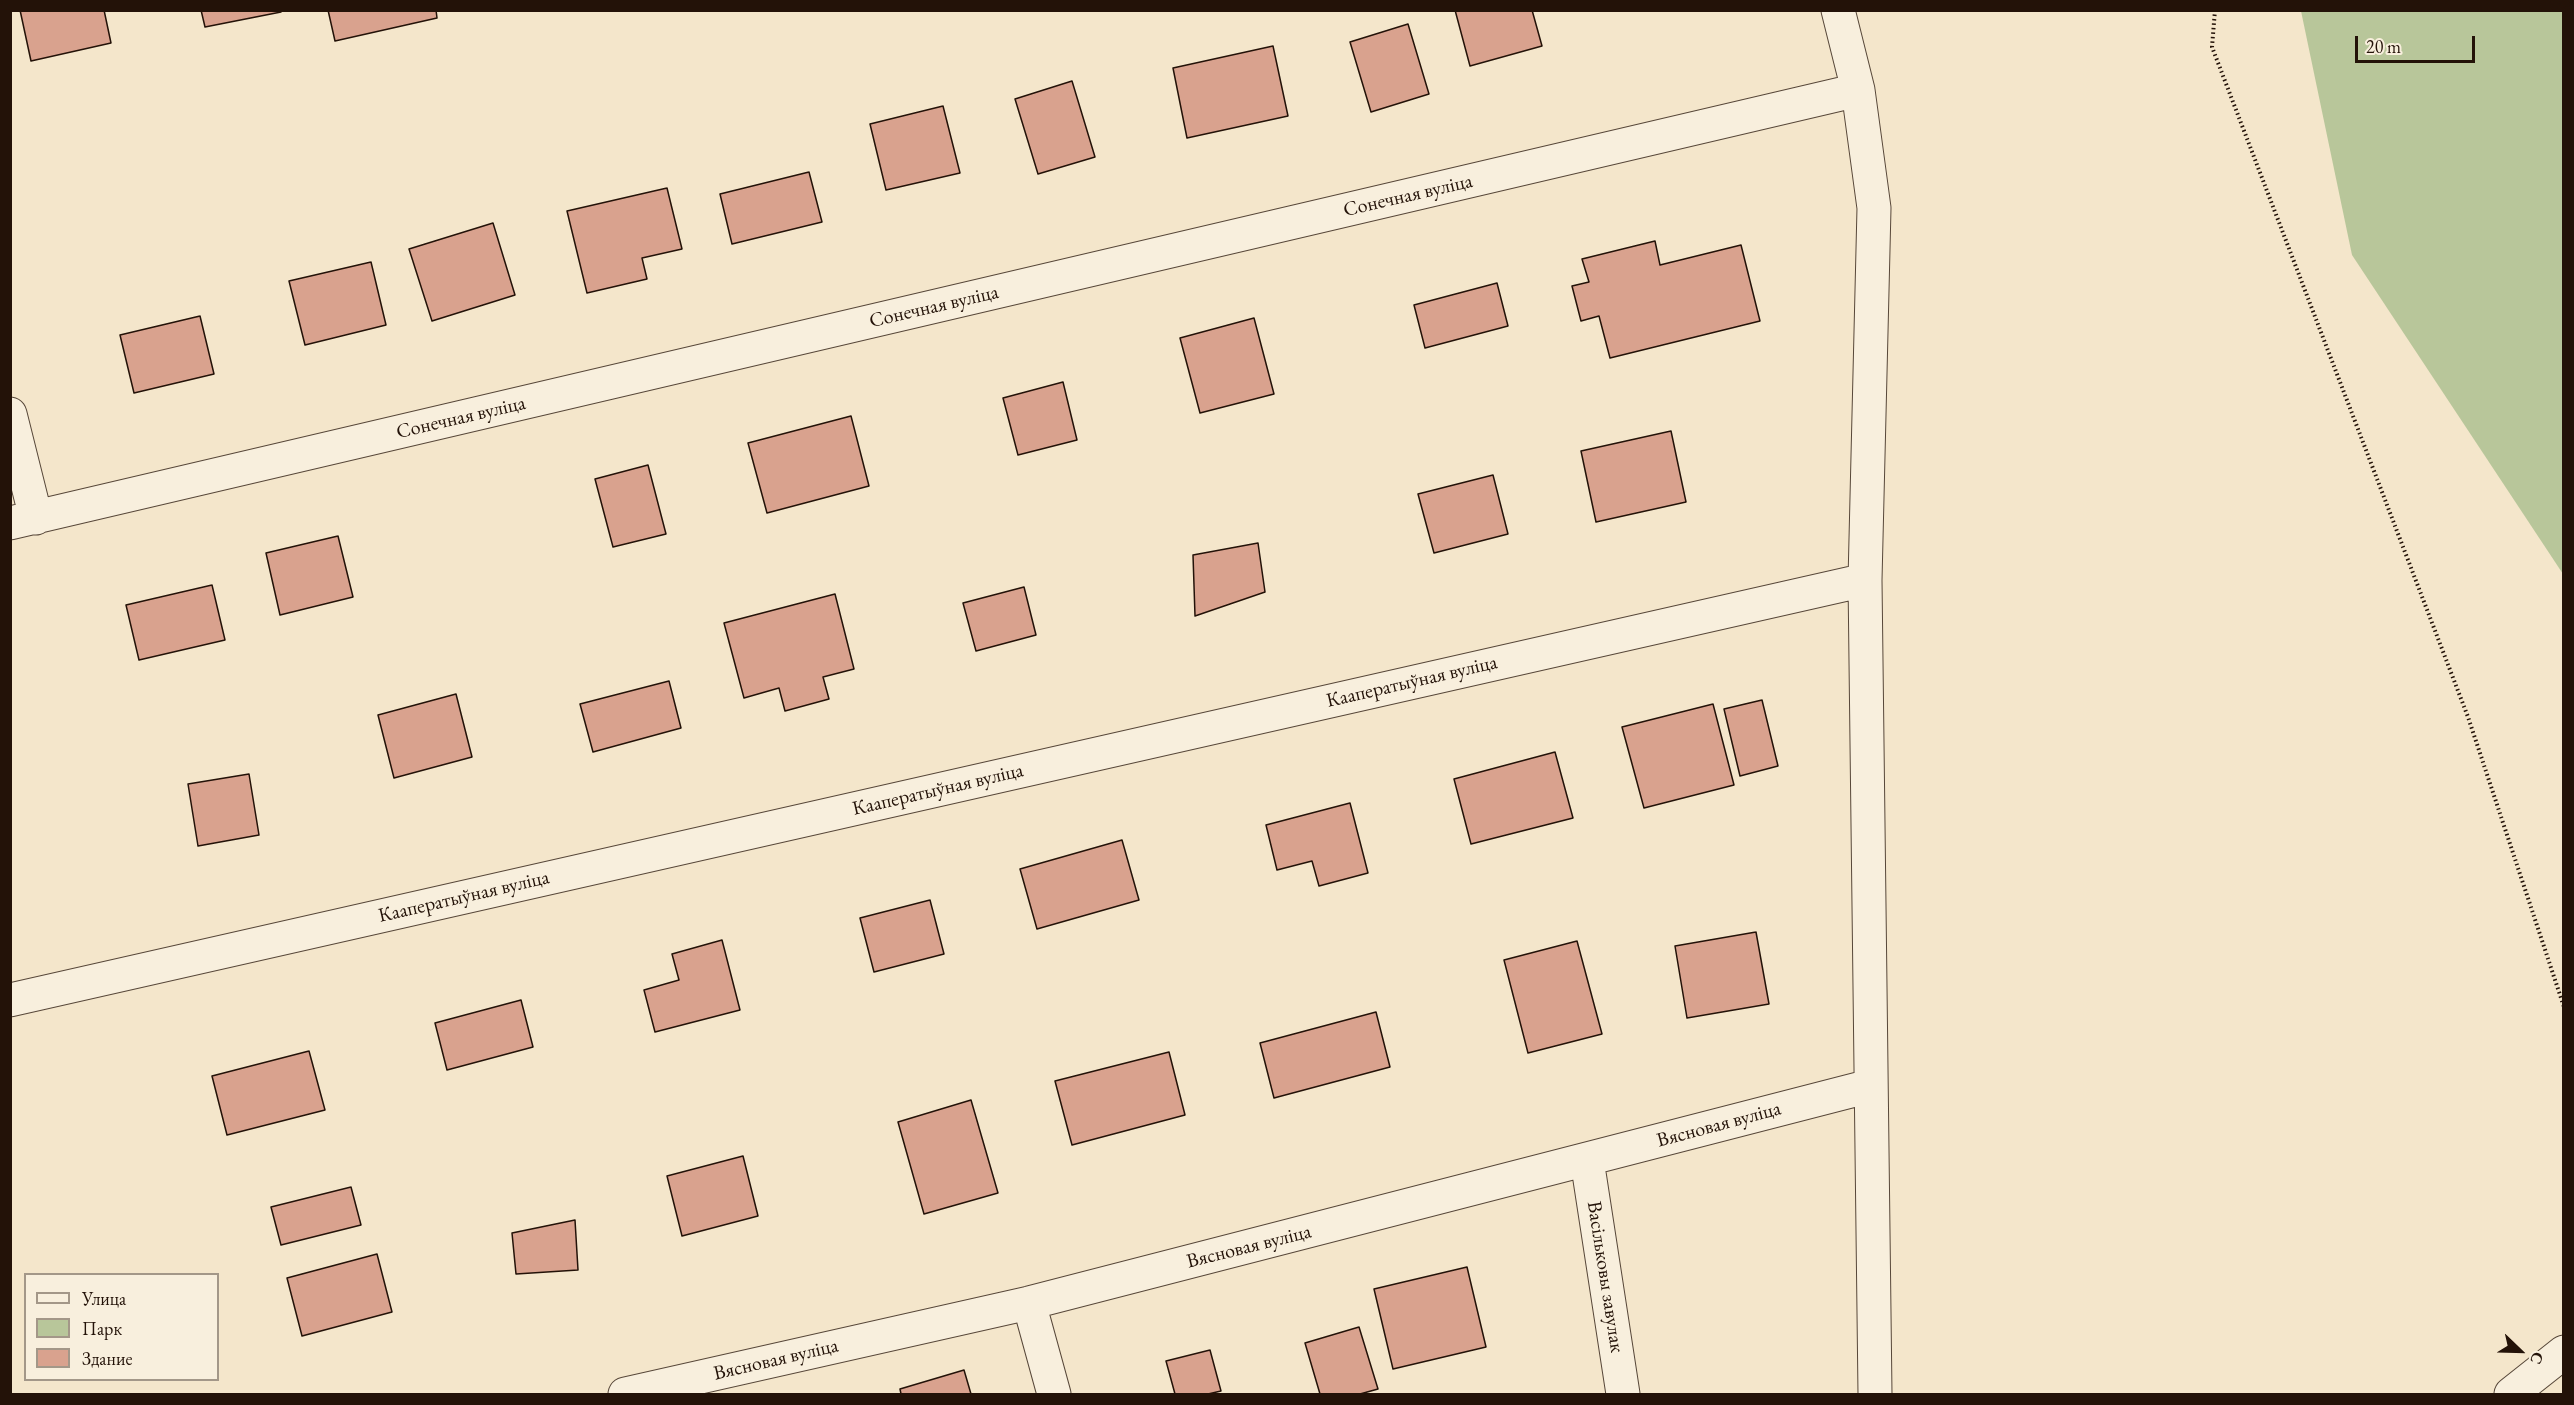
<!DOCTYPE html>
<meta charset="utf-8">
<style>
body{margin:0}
#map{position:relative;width:2574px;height:1405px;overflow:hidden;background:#f4e6cb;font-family:"EB Garamond",serif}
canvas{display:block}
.frame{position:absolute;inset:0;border:12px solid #231208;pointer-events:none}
.legend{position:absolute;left:24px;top:1273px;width:195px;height:108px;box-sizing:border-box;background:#f8efdd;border:2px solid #a39788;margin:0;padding:8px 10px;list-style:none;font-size:18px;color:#231208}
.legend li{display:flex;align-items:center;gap:12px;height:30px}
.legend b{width:30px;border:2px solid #a39788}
.north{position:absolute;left:2490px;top:1321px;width:60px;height:60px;-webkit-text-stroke:4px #f8efdd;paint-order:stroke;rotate:113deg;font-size:16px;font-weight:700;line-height:24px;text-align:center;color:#231208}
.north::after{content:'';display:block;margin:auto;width:21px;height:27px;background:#231208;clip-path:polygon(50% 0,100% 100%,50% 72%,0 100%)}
.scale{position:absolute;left:2355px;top:36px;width:120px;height:27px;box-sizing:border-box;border:3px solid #231208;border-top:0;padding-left:8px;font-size:18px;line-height:21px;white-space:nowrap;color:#231208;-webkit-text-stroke:4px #f8efdd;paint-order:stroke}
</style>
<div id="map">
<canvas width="2574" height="1405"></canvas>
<div class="frame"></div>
<ul class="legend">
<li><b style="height:8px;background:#f8efdd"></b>Улица</li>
<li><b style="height:16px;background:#b8c69a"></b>Парк</li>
<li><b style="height:16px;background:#d9a28e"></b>Здание</li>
</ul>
<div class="north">С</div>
<div class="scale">20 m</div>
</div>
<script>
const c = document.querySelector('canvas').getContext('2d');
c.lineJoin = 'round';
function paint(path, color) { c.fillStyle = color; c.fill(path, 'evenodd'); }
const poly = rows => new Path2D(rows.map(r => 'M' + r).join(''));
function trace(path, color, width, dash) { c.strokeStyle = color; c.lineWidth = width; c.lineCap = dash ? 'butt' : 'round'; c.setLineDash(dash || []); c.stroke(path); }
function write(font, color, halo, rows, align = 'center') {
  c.font = font + ' "EB Garamond",serif'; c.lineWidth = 6; c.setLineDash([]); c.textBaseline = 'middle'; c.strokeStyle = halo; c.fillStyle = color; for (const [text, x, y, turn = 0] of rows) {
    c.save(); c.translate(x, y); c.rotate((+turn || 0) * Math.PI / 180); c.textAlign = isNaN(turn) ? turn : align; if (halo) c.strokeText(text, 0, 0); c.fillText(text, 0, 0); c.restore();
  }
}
const green = poly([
 [2301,11,2563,11,2563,574,2352,255]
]);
const building = poly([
 [20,10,104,10,111,43,31,61,20,10],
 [201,10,281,10,281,12,205,27,201,10],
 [328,10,436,10,437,18,335,41,328,10],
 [1455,10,1532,10,1542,46,1470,66,1455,10],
 [1408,24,1429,94,1371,112,1350,42,1408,24],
 [1273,46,1288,116,1187,138,1173,68,1273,46],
 [1072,81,1095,157,1038,174,1015,99,1072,81],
 [943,106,960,173,886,190,870,124,943,106],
 [809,172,822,222,732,244,720,194,809,172],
 [667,188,682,249,642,258,647,279,587,293,567,211,667,188],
 [493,223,515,295,432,321,409,249,493,223],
 [1655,241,1660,265,1741,245,1760,321,1610,358,1599,316,1581,321,1572,286,1589,282,1582,259,1655,241],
 [371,262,386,325,305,345,289,281,371,262],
 [1497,283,1508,326,1425,348,1414,305,1497,283],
 [200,316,214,374,134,393,120,335,200,316],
 [1254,318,1274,394,1200,413,1180,338,1254,318],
 [1063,382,1077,440,1018,455,1003,398,1063,382],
 [851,416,869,486,767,513,748,443,851,416],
 [1671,431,1686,502,1596,522,1581,451,1671,431],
 [648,465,666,534,613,547,595,479,648,465],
 [1493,475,1508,534,1434,553,1418,494,1493,475],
 [338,536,353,597,280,615,266,553,338,536],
 [1258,543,1265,592,1195,616,1193,555,1258,543],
 [212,585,225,640,139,660,126,605,212,585],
 [1024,587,1036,635,976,651,963,603,1024,587],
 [835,594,854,669,823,677,829,699,785,711,779,688,744,698,724,623,835,594],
 [669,681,681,728,593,752,580,704,669,681],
 [456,694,472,757,394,778,378,715,456,694],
 [1762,700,1778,766,1740,776,1724,709,1762,700],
 [1713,704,1734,785,1644,808,1622,727,1713,704],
 [1555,752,1573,818,1471,844,1454,779,1555,752],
 [249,774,259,835,198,846,188,784,249,774],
 [1350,803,1368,873,1319,886,1312,861,1277,870,1266,825,1350,803],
 [1122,840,1139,900,1037,929,1020,869,1122,840],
 [930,900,944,954,874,972,860,918,930,900],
 [1756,932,1769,1004,1687,1018,1675,946,1756,932],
 [722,940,740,1010,655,1032,644,990,679,980,672,954,722,940],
 [1577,941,1602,1034,1528,1053,1504,960,1577,941],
 [521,1000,533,1047,447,1070,435,1023,521,1000],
 [1376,1012,1390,1067,1274,1098,1260,1043,1376,1012],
 [309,1051,325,1110,227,1135,212,1076,309,1051],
 [1169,1052,1185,1115,1072,1145,1055,1081,1169,1052],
 [971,1100,998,1193,924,1214,898,1122,971,1100],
 [743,1156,758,1216,682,1236,667,1176,743,1156],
 [351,1187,361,1225,281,1245,271,1207,351,1187],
 [575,1220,578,1270,516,1274,512,1233,575,1220],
 [377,1254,392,1312,302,1336,287,1278,377,1254],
 [1467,1267,1486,1347,1393,1369,1374,1289,1467,1267],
 [1359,1327,1378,1389,1360,1394,1320,1394,1305,1343,1359,1327],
 [1210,1350,1221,1391,1208,1394,1175,1394,1166,1361,1210,1350],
 [964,1370,971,1394,901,1394,900,1389,964,1370]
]);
const path = poly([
 [2215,10,2212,47,2468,717,2564,1007]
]);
const minor = poly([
 [1838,10,1858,90,1874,208,1865,580,1875,1394],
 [10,414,36,518],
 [10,523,1858,90],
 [10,1000,1865,580],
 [1587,1160,1623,1394],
 [1029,1303,1054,1394],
 [625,1394,1029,1303,1870,1086]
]);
const tertiary = poly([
 [2511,1394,2564,1352]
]);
const streetNames = [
 ["Сонечная вуліца",1408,196,-13],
 ["Сонечная вуліца",934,307,-13],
 ["Сонечная вуліца",461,418,-13],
 ["Кааператыўная вуліца",1412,682,-13],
 ["Кааператыўная вуліца",938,790,-13],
 ["Кааператыўная вуліца",464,897,-13],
 ["Вясновая вуліца",1719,1125,-15],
 ["Вясновая вуліца",1249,1247,-14],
 ["Васільковы завулак",1605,1277,81],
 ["Вясновая вуліца",776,1360,-13]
];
paint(green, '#b8c69a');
paint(building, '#d9a28e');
trace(building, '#231208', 1.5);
trace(minor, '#574739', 35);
trace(tertiary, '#574739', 35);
trace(path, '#231208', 4, [1.5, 3]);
trace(minor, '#f8efdd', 33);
trace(tertiary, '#f8efdd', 33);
write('20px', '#231208', '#f8efdd', streetNames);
</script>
